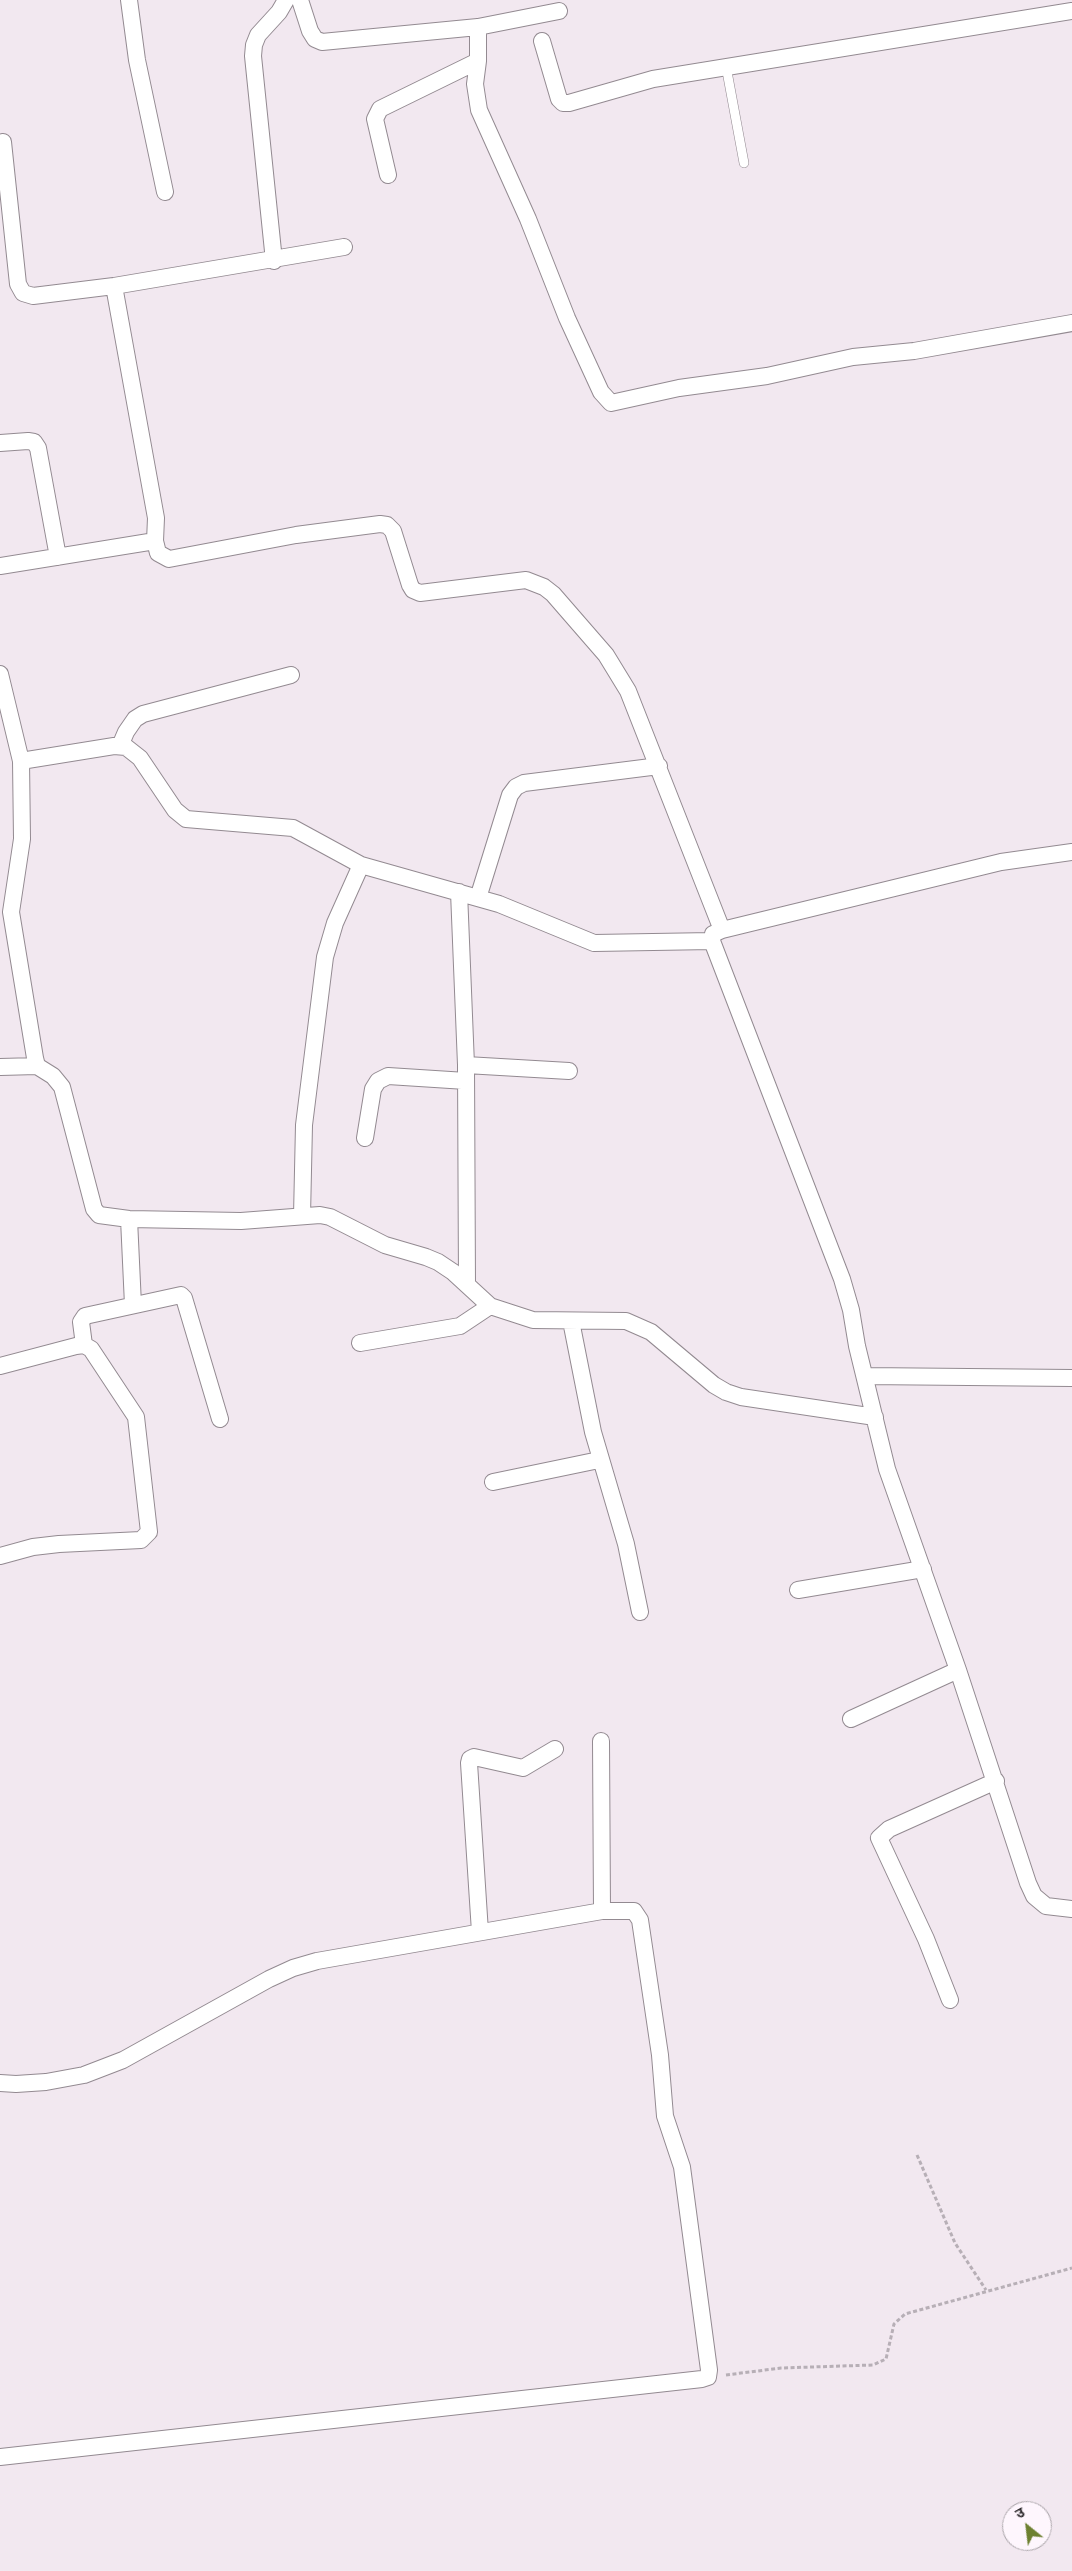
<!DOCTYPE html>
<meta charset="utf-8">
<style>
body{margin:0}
#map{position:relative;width:1072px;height:2571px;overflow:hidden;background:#f2e8f0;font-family:"Fira Sans","Noto Sans Devanagari",sans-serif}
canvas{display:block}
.north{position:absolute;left:1002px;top:2501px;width:50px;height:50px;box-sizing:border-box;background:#fef6fd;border:1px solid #aba5aa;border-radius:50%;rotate:331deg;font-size:14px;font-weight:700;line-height:20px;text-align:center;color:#2f2b2e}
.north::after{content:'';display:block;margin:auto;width:18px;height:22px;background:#6d8030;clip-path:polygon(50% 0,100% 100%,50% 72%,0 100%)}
</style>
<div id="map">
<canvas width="1072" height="2571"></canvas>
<div class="north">उ</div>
</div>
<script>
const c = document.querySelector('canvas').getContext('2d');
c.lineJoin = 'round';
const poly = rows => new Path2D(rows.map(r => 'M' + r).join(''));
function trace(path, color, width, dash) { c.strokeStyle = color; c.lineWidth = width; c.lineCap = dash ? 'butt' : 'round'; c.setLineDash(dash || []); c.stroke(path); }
const path = poly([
 [917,2155,955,2243,986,2290],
 [726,2375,781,2368,873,2365,886,2359,894,2324,905,2314,1072,2268]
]);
const lane = poly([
 [726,66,744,163]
]);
const street = poly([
 [129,0,137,60,165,192],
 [300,0,310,31,315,39,322,42,478,27,559,11],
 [478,27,478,61,475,84,479,110,528,219,567,318,601,392,611,403,679,388,767,376,853,357,914,351,1072,323],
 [542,41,559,99,563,103,569,103,653,79,1072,11],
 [3,142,18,284,23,293,33,296,114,286,344,247],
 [388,175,375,119,380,109,478,61],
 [274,261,253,56,254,45,258,35,279,12,286,0],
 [114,286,156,518,155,541,158,553,169,559,296,535,380,524,387,525,393,531,410,585,413,590,420,593,526,580,544,587,553,594,606,655,628,691,722,930],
 [0,443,28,441,34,442,38,448,58,557],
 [0,566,155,541],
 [0,674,21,761,22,839,11,912,35,1058,37,1066,53,1076,62,1087,94,1209,99,1215,129,1219,241,1221,320,1215,330,1217,385,1245,426,1257,438,1262,453,1272,490,1306,533,1320,626,1321,651,1332,714,1385,726,1392,741,1397,875,1417],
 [120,746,126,732,135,719,143,714,291,675],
 [21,761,114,746,126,747,140,758,175,810,186,819,293,828,361,865,499,904,594,943,712,941],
 [1072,852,1001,862,722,930,713,934,712,941,842,1279,851,1310,857,1346,887,1469,958,1670,1028,1883,1034,1896,1046,1906,1072,1909],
 [459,892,466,1065,467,1285],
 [478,898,510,795,516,787,524,783,659,766],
 [466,1065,569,1071],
 [0,1067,37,1066],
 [365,1138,373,1089,378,1081,388,1076,466,1081],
 [302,1216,304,1125,325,957,335,923,361,865],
 [129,1219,133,1305],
 [571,1321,593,1432,626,1544,640,1612],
 [360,1343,460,1326,490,1306],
 [84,1345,81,1322,85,1316,181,1295,184,1298,220,1419],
 [0,1366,76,1346,84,1345,91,1349,136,1417,149,1532,141,1540,59,1544,33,1547,0,1556],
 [865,1376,1072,1378],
 [493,1482,599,1460],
 [798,1590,923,1569],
 [851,1719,958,1670],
 [601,1741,602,1911],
 [480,1932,469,1763,470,1759,474,1757,523,1768,555,1749],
 [950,2000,926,1939,879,1838,889,1829,996,1781],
 [0,2083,16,2084,46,2082,84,2075,123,2060,269,1979,293,1968,317,1961,602,1911,634,1911,640,1920,660,2055,665,2116,682,2167,709,2370,708,2377,702,2379,0,2457]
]);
trace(lane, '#938a91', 10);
trace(street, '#938a91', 18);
trace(path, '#b7afb6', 3, [4, 2.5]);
trace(lane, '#fff', 9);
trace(street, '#fff', 16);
</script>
